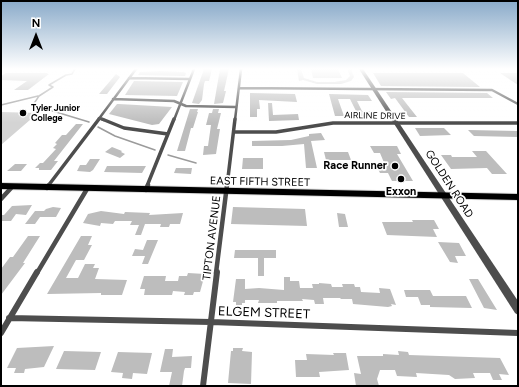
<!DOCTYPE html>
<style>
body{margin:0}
#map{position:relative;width:519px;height:387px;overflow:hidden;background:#fff;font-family:Figtree,sans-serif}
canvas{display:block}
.frame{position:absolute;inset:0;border:2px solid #000;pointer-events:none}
.north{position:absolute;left:16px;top:16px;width:40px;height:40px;-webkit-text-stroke:3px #fff;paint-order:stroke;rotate:0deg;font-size:11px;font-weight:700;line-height:16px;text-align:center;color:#000}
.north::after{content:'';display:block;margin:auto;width:14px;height:18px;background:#000;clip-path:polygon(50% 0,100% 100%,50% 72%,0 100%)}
</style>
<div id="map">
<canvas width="519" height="387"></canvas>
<div class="frame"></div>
<div class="north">N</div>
</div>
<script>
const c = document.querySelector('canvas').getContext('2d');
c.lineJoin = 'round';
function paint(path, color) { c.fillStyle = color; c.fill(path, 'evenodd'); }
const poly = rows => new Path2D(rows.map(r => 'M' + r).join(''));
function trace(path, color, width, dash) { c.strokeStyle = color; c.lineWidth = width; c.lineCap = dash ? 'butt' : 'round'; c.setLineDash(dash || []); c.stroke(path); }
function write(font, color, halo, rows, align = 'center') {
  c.font = font + ' Figtree,sans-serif'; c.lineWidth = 3.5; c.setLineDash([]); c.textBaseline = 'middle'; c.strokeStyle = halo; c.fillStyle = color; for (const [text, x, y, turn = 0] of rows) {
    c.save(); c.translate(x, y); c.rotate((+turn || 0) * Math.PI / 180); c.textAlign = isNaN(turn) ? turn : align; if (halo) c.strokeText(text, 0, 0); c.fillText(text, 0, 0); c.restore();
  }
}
const green = poly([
 [297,69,301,69,304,78,317,82,334,82,346,80,350,76,347,69,351,69,354,77,351,81,341,84,317,84,303,80,299,81],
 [311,69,338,69,342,78,313,78],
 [1,112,38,113,1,145]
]);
const stream = poly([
 [75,69,72,74,66,75,49,85,53,87,39,96,33,105,89,122],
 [1,105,38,96],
 [98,127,115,136,155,150],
 [168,155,196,163]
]);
const building = poly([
 [204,69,212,69,209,81,205,81,204,84,202,100,199,104,192,103],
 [220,69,229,69,224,91,226,91,223,103,214,104],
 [159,71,183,72,186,73,185,76,138,75,140,72],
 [6,73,48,73,47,74,49,74,28,90,14,90,27,81,1,80,1,76],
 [373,73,463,73,480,87,381,86],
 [500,73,518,73,518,85],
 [116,74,120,77,107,94,99,94],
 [134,81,182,82,183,82,177,96,125,95],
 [386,92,487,93,493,98,402,98,417,117,409,117,395,98,391,99],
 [250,93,295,94,297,102,259,100,260,109,257,109,257,117,250,117],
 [329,94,368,95,372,101,357,101,362,111,374,111,376,117,355,116,353,111,356,111,350,99,338,99,344,116,335,116],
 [268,103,272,103,273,115,298,114,299,120,269,121],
 [117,104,119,104,172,107,159,124,152,125,109,114],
 [190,109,198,109,197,112,198,112,193,128,191,128,185,151,177,151],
 [213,109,219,109,218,113,221,113,217,129,220,129,216,154,203,155,204,146,208,146,211,125,206,125,209,113,212,113],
 [76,124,83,124,54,161,58,161,51,170,39,170,39,168,35,168,40,163,43,163,56,149,53,148,57,144,55,143,62,135,66,135],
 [415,128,444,128,451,135,420,136],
 [468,130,518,131,518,137,474,136],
 [321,133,325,140,311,141,317,168,306,168,304,144,282,146,252,146,252,141,291,140,309,136,309,134],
 [370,146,397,146,401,154,397,154,413,181,392,181,388,173,380,173,376,165,385,165,380,153,374,153],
 [112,147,122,151,121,152,125,154,120,158,105,152],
 [472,151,486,151,507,174,492,174,487,168,451,169,441,155,451,155,452,157,477,157],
 [324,152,348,152,351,160,326,160],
 [243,158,263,158,263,169,242,169],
 [90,159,100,159,93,170,90,172,77,171,80,165,86,165],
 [15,164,27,164,21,171,7,171],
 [107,166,146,166,142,173,104,172],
 [176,168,192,168,191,174,174,173],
 [32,205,26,215,16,214,11,221,1,221,1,215,4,215,12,206],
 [53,207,61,208,56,217,40,217,35,224,25,224,35,211,44,211,46,209],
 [233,207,305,209,307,226,231,224],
 [101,211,124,214,125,212,150,213,149,215,183,213,180,224,170,224,169,227,160,227,161,224,145,224,141,235,135,235,139,225,130,225,132,221,115,221,113,224,101,223,100,226,83,223,88,214],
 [337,213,345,214,348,227,339,227],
 [412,220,434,220,439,229,433,229,437,237,387,235,382,222,413,222],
 [28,236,40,236,23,263,25,263,1,295,1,269,10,257,13,257],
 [81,236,92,236,88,245,92,245,84,260,76,260,66,278,78,278,85,264,95,264,93,268,99,268,95,279,127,280,122,295,101,295,101,293,47,294],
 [147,240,158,240,148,264,142,264,145,256,132,256,135,249,143,250],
 [438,242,459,243,466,256,455,256,458,263,450,262],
 [235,250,276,250,276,258,264,258,264,276,258,276,258,258,234,258],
 [188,273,205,274,200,292,194,292,193,295,184,295,185,292,173,291,172,295,144,295,145,289,140,289,144,276,166,276,165,281,178,281,179,276,187,276],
 [284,277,290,277,290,281,299,281,300,288,313,288,312,284,319,284,319,283,331,284,332,287,343,287,342,284,354,284,355,287,360,287,361,292,380,293,379,288,390,289,396,305,391,304,392,306,388,307,353,304,352,299,341,299,340,298,323,298,324,304,315,304,314,300,302,299,303,301,277,301,277,303,258,303,259,300,245,300,245,303,242,303,242,305,236,305,236,302,233,302,236,279,245,279,245,289,259,288,284,290],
 [469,279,478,279,497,310,484,308],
 [404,290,430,290,433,296,466,296,472,308,430,307,430,305,421,305,418,297,406,297],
 [54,346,44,367,25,369,24,373,14,373,16,368,7,368,17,348],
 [233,348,243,348,242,351,252,352,251,384,228,383,231,351,233,351],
 [165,349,173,349,172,357,192,356,191,368,185,368,184,371,182,386,169,386,172,372,160,372],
 [64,351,101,352,95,370,56,369],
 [398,351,408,352,409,355,500,358,509,375,499,374,502,380,493,380,490,373,473,373,475,378,455,379,449,375,416,373,417,377,397,376,395,370,380,370,377,379,379,386,356,386,354,373,361,374,357,356,383,356,383,354,399,355],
 [118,352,152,353,147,374,133,373,132,379,122,378,123,373,111,372],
 [333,353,346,353,349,370,319,372,320,377,296,377,295,360,307,360,306,354,334,355]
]);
const minorFar3 = poly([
 [129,78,190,79],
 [239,88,492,90,518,104],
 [113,99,174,101,186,106,236,107],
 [99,118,104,120],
 [98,120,136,69],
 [174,120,194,69],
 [235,120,241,69]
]);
const minorFar2 = poly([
 [102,119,124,128,168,134],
 [234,132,276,132,333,123,518,123],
 [48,186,99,119],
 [147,186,174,119],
 [227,186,235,119]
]);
const minorFar1 = poly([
 [47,188,49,185],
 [146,190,148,185],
 [1,199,12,187],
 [37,273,87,189],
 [216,273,227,185]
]);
const minor = poly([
 [9,318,211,322,518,333],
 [1,333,37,272],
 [203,386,217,272]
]);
const tertiary = poly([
 [359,69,363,69,518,301,518,315,515,313,359,69]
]);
const primary = poly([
 [1,183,518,194,518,200,1,189,1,183]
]);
const markers = [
 [23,113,4,"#000"],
 [395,166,4,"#000"],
 [401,179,4,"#000"]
];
const farPoinames = [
 ["Tyler Junior",31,108],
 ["College",31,118]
];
const farStreetnames = [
 ["AIRLINE DRIVE",375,116,1]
];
const poiNames = [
 ["Race Runner",387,166],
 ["Exxon",401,192,"center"]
];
const streetNames = [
 ["EAST FIFTH STREET",260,182,1],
 ["GOLDEN ROAD",449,184,57],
 ["TIPTON AVENUE",212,238,-83]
];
const nearStreetnames = [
 ["ELGEM STREET",264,313,2]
];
paint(green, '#d4d4d4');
trace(stream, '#9b9b9b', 1.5);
paint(building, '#bdbdbd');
trace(primary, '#dbdbdb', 2);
trace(minorFar3, '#4d4d4d', 2.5);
trace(minorFar2, '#4d4d4d', 3.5);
trace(minorFar1, '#4d4d4d', 4.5);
trace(minor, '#4d4d4d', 6);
paint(tertiary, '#4d4d4d');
paint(primary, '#000');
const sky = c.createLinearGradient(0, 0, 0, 123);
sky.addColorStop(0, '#89aac9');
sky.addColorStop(0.56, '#fff');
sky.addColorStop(1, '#ffffff00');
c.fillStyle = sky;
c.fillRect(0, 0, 519, 123);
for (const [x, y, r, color] of markers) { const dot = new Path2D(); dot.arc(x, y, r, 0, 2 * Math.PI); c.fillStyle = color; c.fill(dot); trace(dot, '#fff', 1.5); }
write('bold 9px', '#000', '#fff', farPoinames, 'left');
write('9px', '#000', '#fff', farStreetnames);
write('bold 11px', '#000', '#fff', poiNames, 'right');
write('11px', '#000', '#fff', streetNames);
write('13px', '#000', '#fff', nearStreetnames);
</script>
